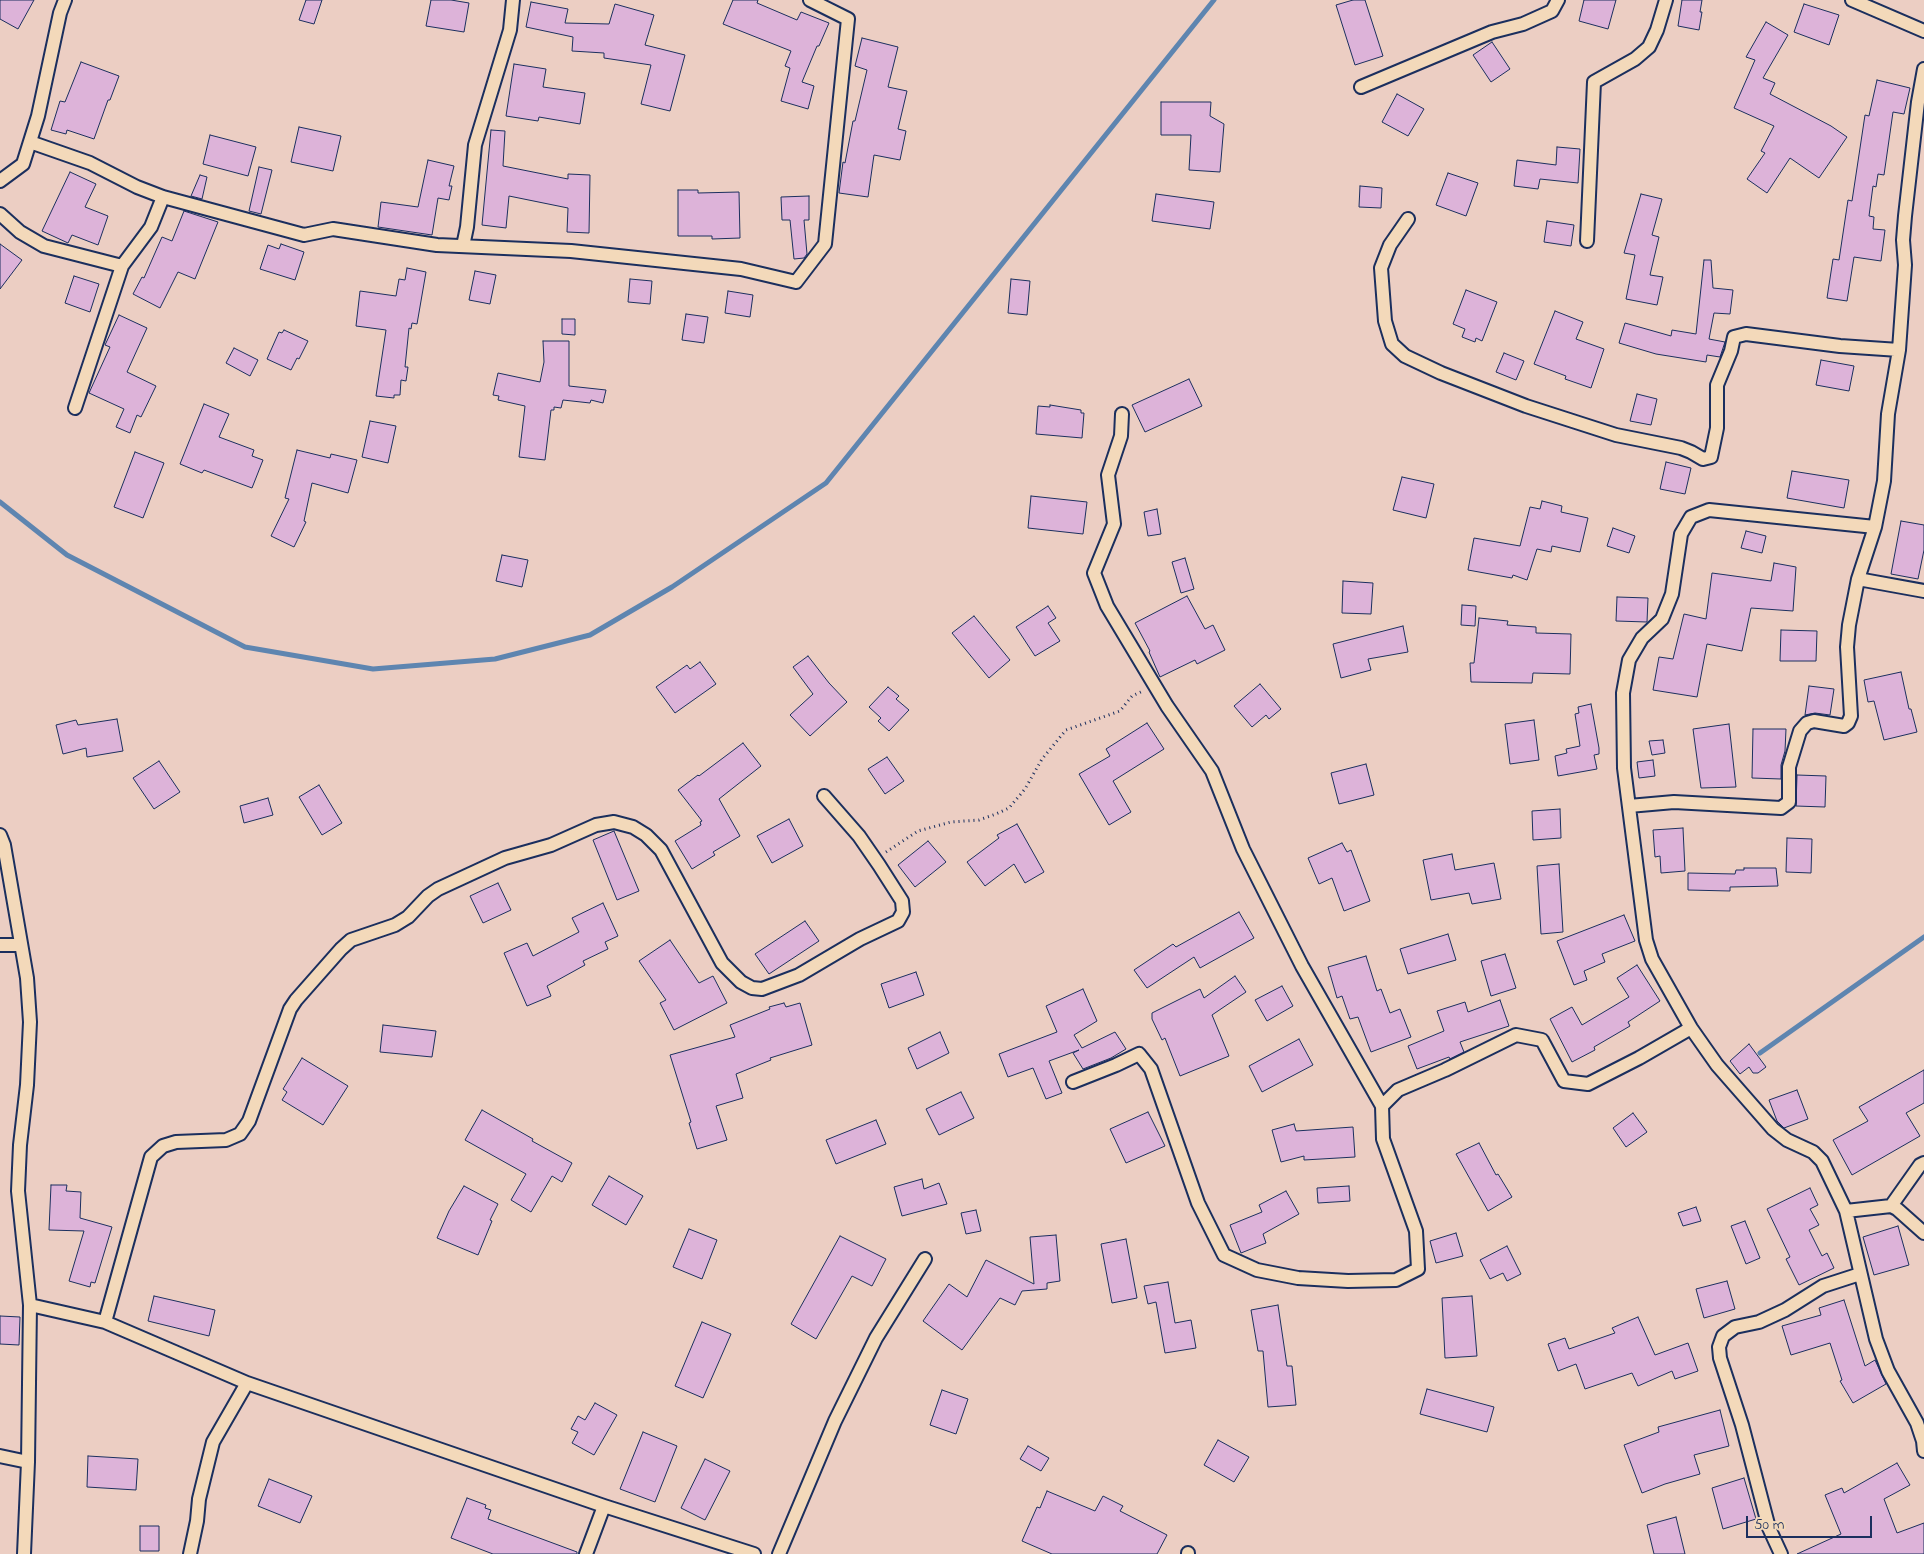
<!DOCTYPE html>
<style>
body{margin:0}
#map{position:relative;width:1924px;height:1554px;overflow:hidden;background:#eccec3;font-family:"Indie Flower",sans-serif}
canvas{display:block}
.scale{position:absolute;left:1746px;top:1516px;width:126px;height:22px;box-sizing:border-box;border:2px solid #1b2f5e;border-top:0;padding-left:6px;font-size:15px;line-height:18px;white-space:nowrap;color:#1b2f5e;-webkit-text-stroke:4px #f3d9ba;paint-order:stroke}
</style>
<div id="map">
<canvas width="1924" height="1554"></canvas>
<div class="scale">50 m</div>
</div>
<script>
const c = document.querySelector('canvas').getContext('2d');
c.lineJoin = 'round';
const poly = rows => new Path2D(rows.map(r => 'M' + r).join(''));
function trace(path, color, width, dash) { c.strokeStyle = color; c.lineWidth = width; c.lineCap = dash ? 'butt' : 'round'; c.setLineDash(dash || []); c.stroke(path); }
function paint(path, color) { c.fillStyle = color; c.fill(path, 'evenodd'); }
const stream = poly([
 [0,502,67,555,245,647,373,669,495,659,590,635,672,587,826,483,1214,0],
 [1760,1053,1924,937]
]);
const building = poly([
 [0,0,34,0,18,29,0,19,0,0],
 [306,0,322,0,314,24,299,20,306,0],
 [431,0,451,0,469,3,464,32,426,26,431,0],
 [733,0,758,0,757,3,797,20,801,12,829,23,819,46,817,46,802,82,814,86,808,109,781,101,790,68,785,66,791,51,723,24,733,0],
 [1353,0,1365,0,1383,56,1355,65,1336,5,1353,0],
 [1584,0,1616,0,1608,29,1579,21,1584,0],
 [1682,0,1702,0,1700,12,1702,12,1699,30,1678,26,1682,0],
 [531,2,568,9,565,23,609,24,615,4,654,15,645,45,685,55,670,111,641,104,651,65,604,58,604,53,572,51,573,37,526,27,531,2],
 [1804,4,1839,15,1829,45,1794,32,1804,4],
 [1766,22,1788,35,1763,78,1775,83,1770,94,1831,126,1847,137,1819,178,1790,158,1767,193,1747,179,1765,153,1761,151,1774,126,1734,108,1755,60,1746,57,1766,22],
 [862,38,898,47,888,87,907,91,898,129,906,131,900,160,874,155,868,197,839,193,843,162,845,163,853,121,855,121,867,70,855,66,862,38],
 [1492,42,1510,69,1491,82,1473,55,1492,42],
 [81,62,119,76,110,100,108,100,94,139,67,130,66,134,51,130,60,101,65,102,81,62],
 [514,64,546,69,543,87,585,93,580,124,539,117,538,121,506,116,514,64],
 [1877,80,1910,88,1904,114,1893,112,1884,175,1878,174,1876,187,1873,186,1869,216,1874,217,1873,229,1885,230,1881,261,1854,257,1847,301,1827,298,1833,259,1839,260,1848,200,1852,201,1865,115,1869,116,1877,80],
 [1397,94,1424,109,1408,136,1382,122,1397,94],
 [1161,102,1211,102,1210,116,1224,124,1220,172,1189,170,1191,135,1161,135,1161,102],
 [299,127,341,136,333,171,291,162,299,127],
 [491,130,505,131,503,166,568,179,568,174,590,175,589,233,567,232,568,208,509,196,506,228,482,225,491,130],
 [210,135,256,147,248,176,203,164,210,135],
 [1557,147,1580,149,1578,183,1540,179,1538,189,1514,186,1517,160,1556,165,1557,147],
 [428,160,454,166,449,186,452,186,449,200,438,198,432,235,378,227,381,202,418,207,428,160],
 [259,167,272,170,261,214,249,211,259,167],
 [70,172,96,184,85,207,108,216,98,245,72,235,68,243,42,231,70,172],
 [1448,173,1478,183,1466,216,1436,205,1448,173],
 [200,175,207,177,202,199,191,196,200,175],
 [1360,186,1382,188,1381,208,1359,207,1360,186],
 [678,190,698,190,698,193,739,192,740,238,712,239,712,236,678,236,678,190],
 [1156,194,1214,202,1210,229,1152,221,1156,194],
 [1641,194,1662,199,1652,235,1659,237,1650,275,1663,277,1657,305,1626,299,1635,255,1624,253,1641,194],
 [809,196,809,220,804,220,807,254,804,258,794,259,790,220,782,220,781,197,809,196],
 [184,211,218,222,195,279,178,272,160,308,133,294,142,277,144,278,162,237,172,241,184,211],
 [1547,221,1574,225,1571,246,1544,242,1547,221],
 [0,244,22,260,0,289,0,244],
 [281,244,304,252,295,280,260,269,268,245,279,249,281,244],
 [1704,260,1711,260,1713,288,1733,290,1730,314,1714,313,1709,339,1725,342,1720,357,1707,355,1706,362,1656,354,1619,343,1625,323,1671,336,1672,330,1696,334,1704,260],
 [407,268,426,272,417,324,412,323,411,329,409,328,405,367,408,367,406,381,401,380,400,395,394,395,394,398,376,396,386,330,356,326,360,291,396,296,399,279,405,280,407,268],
 [475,271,496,275,490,304,469,300,475,271],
 [74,276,99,284,90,312,65,303,74,276],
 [630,279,652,281,650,304,628,302,630,279],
 [1011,279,1030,281,1027,315,1008,313,1011,279],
 [1466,290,1497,302,1482,341,1476,338,1475,342,1462,337,1465,329,1453,324,1466,290],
 [728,291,753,295,750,317,725,313,728,291],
 [1555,311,1583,322,1576,339,1604,349,1591,388,1565,379,1566,376,1534,364,1555,311],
 [686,314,708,317,704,343,682,340,686,314],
 [119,315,147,328,127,372,156,386,141,417,137,415,130,433,116,427,124,409,89,393,110,347,105,345,119,315],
 [562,319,575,319,575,335,562,334,562,319],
 [284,330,308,341,299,359,297,358,291,370,267,359,279,332,282,333,284,330],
 [543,341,569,341,569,386,606,390,603,403,591,400,590,403,563,400,561,408,554,407,554,410,551,410,545,460,519,457,525,406,498,400,499,396,493,395,498,373,540,382,544,362,543,341],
 [234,348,258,360,250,376,226,363,234,348],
 [1504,353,1524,361,1516,380,1496,372,1504,353],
 [1821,360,1854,366,1849,391,1816,385,1821,360],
 [1189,379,1202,406,1145,432,1132,405,1189,379],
 [1637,394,1657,399,1651,425,1630,421,1637,394],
 [204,404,229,414,219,437,254,450,252,456,263,460,252,488,204,470,202,473,180,464,204,404],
 [1050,405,1081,410,1081,413,1084,413,1082,438,1036,434,1038,406,1050,407,1050,405],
 [370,421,396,426,388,463,362,457,370,421],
 [297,450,330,458,331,454,357,460,348,493,312,483,304,521,306,522,294,547,271,536,289,499,285,498,297,450],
 [135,452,164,463,143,518,114,507,135,452],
 [1666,462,1691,468,1685,494,1660,489,1666,462],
 [1792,471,1849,480,1844,508,1787,498,1792,471],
 [1402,477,1434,484,1426,518,1393,510,1402,477],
 [1031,496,1087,502,1083,534,1028,528,1031,496],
 [1542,501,1562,506,1561,512,1588,518,1580,552,1552,546,1551,552,1537,549,1527,580,1513,575,1512,578,1468,570,1474,538,1520,546,1530,507,1540,509,1542,501],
 [1157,509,1161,534,1148,536,1144,512,1157,509],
 [1901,521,1924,525,1924,550,1918,579,1891,574,1901,521],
 [1613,528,1635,536,1629,553,1607,546,1613,528],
 [1746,531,1766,536,1762,553,1741,548,1746,531],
 [502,555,528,560,522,587,496,581,502,555],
 [1185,558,1194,589,1181,593,1172,562,1185,558],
 [1774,563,1796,567,1793,611,1751,608,1742,651,1707,644,1697,697,1653,690,1659,657,1673,659,1684,614,1706,619,1712,573,1771,581,1774,563],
 [1343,581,1373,583,1371,614,1342,613,1343,581],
 [1187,596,1205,629,1213,625,1225,650,1197,664,1195,660,1160,677,1149,652,1150,651,1135,623,1187,596],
 [1617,597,1648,598,1647,622,1616,621,1617,597],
 [1462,605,1476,606,1475,626,1461,625,1462,605],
 [1048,606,1056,618,1048,623,1060,641,1035,656,1016,627,1048,606],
 [974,616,1010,660,989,678,952,633,974,616],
 [1479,618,1508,621,1507,625,1536,627,1536,633,1571,634,1570,674,1533,673,1532,683,1471,682,1470,663,1474,663,1479,618],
 [1403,626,1408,652,1368,659,1371,670,1341,678,1333,644,1403,626],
 [1781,630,1817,631,1816,661,1780,661,1781,630],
 [808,656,829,683,847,702,810,736,790,715,813,694,793,667,808,656],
 [700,662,716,684,675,713,656,687,687,665,690,669,700,662],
 [1901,672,1909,709,1911,709,1917,732,1884,740,1874,701,1868,702,1864,680,1901,672],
 [1260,684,1281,709,1269,719,1266,715,1252,727,1234,706,1260,684],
 [1809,686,1834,689,1830,715,1815,713,1805,715,1809,686],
 [888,687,899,696,896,699,909,710,889,731,878,721,881,718,869,707,888,687],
 [1591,704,1599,748,1599,754,1594,755,1597,769,1558,776,1555,756,1567,753,1566,749,1580,746,1575,714,1579,713,1578,707,1591,704],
 [117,719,123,751,87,757,86,748,63,754,56,725,76,720,78,725,117,719],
 [1534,720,1539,760,1510,764,1505,724,1534,720],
 [1147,723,1164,749,1113,781,1131,812,1109,825,1079,774,1110,756,1106,749,1147,723],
 [1729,724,1736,787,1701,788,1693,729,1729,724],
 [1753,729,1786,729,1785,751,1781,765,1781,779,1752,778,1753,729],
 [1663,740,1665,753,1652,755,1649,741,1663,740],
 [743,743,761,766,719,799,740,836,713,852,715,855,692,869,675,841,701,825,700,822,702,821,678,790,698,775,699,776,743,743],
 [887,757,904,781,885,794,868,769,887,757],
 [1653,760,1655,776,1639,778,1637,762,1653,760],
 [159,761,180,792,154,809,133,778,159,761],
 [1366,764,1374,795,1339,804,1331,773,1366,764],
 [1797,775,1826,776,1825,807,1796,806,1797,775],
 [319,785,342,823,322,835,299,797,319,785],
 [268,798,273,815,244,823,240,806,268,798],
 [1560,809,1561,838,1533,840,1532,811,1560,809],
 [789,819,803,846,772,863,757,836,789,819],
 [1017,824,1044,872,1025,883,1014,864,985,886,967,862,999,838,997,835,1017,824],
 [1683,828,1685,871,1661,873,1660,856,1655,857,1653,830,1683,828],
 [614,831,639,891,617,900,593,840,614,831],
 [1787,838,1812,839,1811,873,1786,872,1787,838],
 [928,841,946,862,915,887,898,865,928,841],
 [1342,843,1347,852,1351,850,1370,901,1344,911,1332,878,1319,884,1308,858,1342,843],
 [1452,854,1455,870,1494,863,1501,899,1472,904,1469,893,1431,900,1423,860,1452,854],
 [1559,864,1563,932,1541,934,1537,866,1559,864],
 [1744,868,1776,868,1778,886,1730,887,1730,891,1688,890,1688,873,1735,874,1736,870,1744,870,1744,868],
 [498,883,511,910,483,923,470,896,498,883],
 [603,903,618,936,605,942,608,949,583,961,585,965,547,986,551,996,527,1006,504,953,527,943,533,956,579,932,572,918,603,903],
 [1239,912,1254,938,1200,968,1194,957,1147,988,1134,970,1173,944,1176,947,1239,912],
 [1624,915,1635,941,1602,954,1605,962,1584,971,1587,980,1574,985,1557,941,1624,915],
 [805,921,819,941,769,974,755,954,805,921],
 [1448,934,1456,960,1408,974,1400,949,1448,934],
 [670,940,699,983,713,976,727,1003,674,1030,660,1003,666,1000,639,961,670,940],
 [1505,954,1516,988,1491,996,1481,961,1505,954],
 [1366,956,1377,991,1381,989,1390,1013,1400,1009,1411,1037,1371,1052,1358,1017,1350,1019,1342,996,1337,998,1328,967,1366,956],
 [1637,965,1660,1001,1628,1022,1630,1026,1594,1047,1595,1050,1572,1062,1550,1019,1572,1007,1582,1025,1629,997,1617,978,1637,965],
 [916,972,924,995,889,1008,881,984,916,972],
 [1235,976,1246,992,1212,1015,1229,1056,1180,1076,1165,1038,1162,1040,1152,1019,1152,1013,1200,989,1204,998,1235,976],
 [1282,986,1293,1006,1267,1021,1255,1000,1282,986],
 [1083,989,1097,1021,1074,1035,1082,1048,1115,1032,1126,1049,1111,1058,1083,1069,1073,1053,1079,1050,1049,1061,1062,1093,1046,1099,1033,1068,1008,1077,999,1054,1057,1032,1046,1006,1083,989],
 [1500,1000,1509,1026,1460,1042,1464,1052,1450,1059,1449,1057,1417,1069,1408,1046,1444,1031,1437,1011,1465,1002,1468,1012,1500,1000],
 [784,1003,786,1007,800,1003,812,1045,770,1058,771,1060,736,1074,743,1098,716,1106,727,1140,697,1149,689,1123,691,1122,670,1055,735,1037,730,1025,770,1009,769,1007,784,1003],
 [383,1025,436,1031,432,1057,380,1052,383,1025],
 [940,1032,949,1053,917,1069,908,1048,940,1032],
 [1299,1039,1313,1065,1262,1092,1249,1066,1299,1039],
 [1749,1044,1766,1067,1758,1073,1753,1073,1749,1067,1740,1074,1730,1061,1749,1044],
 [302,1058,348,1086,323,1125,282,1100,287,1092,283,1089,302,1058],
 [1924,1070,1924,1103,1906,1113,1920,1136,1852,1175,1833,1140,1868,1121,1859,1107,1924,1070],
 [1797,1090,1808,1119,1784,1128,1777,1121,1769,1100,1797,1090],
 [961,1092,974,1118,939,1135,926,1109,961,1092],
 [482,1110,533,1139,532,1141,572,1163,562,1182,552,1176,531,1212,511,1200,526,1174,465,1140,482,1110],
 [1148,1112,1165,1146,1126,1163,1110,1129,1148,1112],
 [1633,1113,1647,1132,1626,1147,1613,1128,1633,1113],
 [876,1120,886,1144,836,1164,826,1140,876,1120],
 [1294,1124,1296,1131,1353,1127,1355,1157,1304,1160,1304,1156,1281,1162,1272,1130,1294,1124],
 [1479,1143,1496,1175,1498,1174,1512,1197,1488,1211,1456,1154,1479,1143],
 [609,1176,643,1196,626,1225,592,1205,609,1176],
 [922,1179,924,1189,939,1183,947,1204,902,1216,894,1187,922,1179],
 [51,1185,67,1185,66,1191,81,1192,80,1218,112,1227,95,1283,91,1282,90,1287,69,1281,84,1231,49,1230,51,1185],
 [464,1186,498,1204,490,1220,492,1221,478,1255,437,1238,449,1211,464,1186],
 [1349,1186,1350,1201,1318,1203,1317,1188,1349,1186],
 [1810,1188,1818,1205,1810,1209,1819,1225,1809,1230,1822,1256,1827,1253,1834,1268,1799,1285,1786,1259,1790,1257,1767,1209,1810,1188],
 [1286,1191,1299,1214,1263,1234,1266,1243,1241,1253,1230,1225,1262,1212,1259,1205,1286,1191],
 [1696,1207,1701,1221,1683,1226,1678,1213,1696,1207],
 [976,1210,981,1231,966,1234,961,1213,976,1210],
 [1745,1221,1760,1258,1746,1264,1731,1226,1745,1221],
 [1898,1226,1909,1265,1874,1275,1863,1237,1898,1226],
 [689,1229,717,1240,702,1279,673,1267,689,1229],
 [1456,1233,1463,1256,1436,1263,1430,1241,1456,1233],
 [1056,1235,1060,1281,1047,1283,1047,1289,1022,1291,1015,1305,1000,1298,962,1350,923,1321,949,1284,967,1297,986,1260,1034,1284,1030,1237,1056,1235],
 [840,1236,886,1259,872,1286,852,1276,816,1339,791,1324,840,1236],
 [1126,1239,1137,1298,1112,1303,1101,1244,1126,1239],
 [1507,1246,1521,1274,1507,1281,1503,1273,1490,1279,1480,1260,1507,1246],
 [1727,1281,1735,1309,1704,1318,1696,1289,1727,1281],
 [1168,1282,1175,1323,1191,1320,1196,1348,1165,1353,1156,1302,1148,1304,1144,1286,1168,1282],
 [154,1296,215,1310,209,1336,148,1321,154,1296],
 [1472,1296,1477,1356,1445,1358,1442,1298,1472,1296],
 [1844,1300,1865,1366,1875,1360,1886,1384,1853,1403,1840,1381,1842,1380,1830,1343,1791,1355,1782,1326,1821,1315,1819,1308,1844,1300],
 [1278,1305,1287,1366,1292,1366,1296,1405,1268,1407,1263,1351,1258,1351,1251,1310,1278,1305],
 [0,1316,20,1317,19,1345,0,1344,0,1316],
 [1638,1317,1655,1355,1688,1343,1698,1371,1675,1379,1672,1371,1638,1386,1632,1373,1585,1389,1576,1364,1558,1371,1548,1344,1565,1338,1569,1349,1615,1333,1612,1328,1638,1317],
 [702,1322,731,1334,703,1398,675,1386,702,1322],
 [1427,1389,1494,1407,1487,1432,1420,1414,1427,1389],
 [942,1390,968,1399,956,1434,930,1425,942,1390],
 [595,1403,617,1415,594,1455,572,1443,578,1432,571,1429,578,1416,585,1420,595,1403],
 [1720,1410,1729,1446,1694,1455,1700,1474,1665,1484,1642,1493,1624,1445,1659,1432,1658,1427,1720,1410],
 [643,1432,677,1446,655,1502,620,1489,643,1432],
 [1218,1440,1249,1457,1234,1482,1204,1465,1218,1440],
 [1028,1446,1049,1458,1041,1471,1020,1459,1028,1446],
 [88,1456,138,1459,136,1490,87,1487,88,1456],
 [705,1459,730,1471,705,1520,681,1508,705,1459],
 [1897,1463,1910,1485,1884,1499,1897,1533,1924,1523,1924,1554,1797,1554,1841,1534,1825,1495,1842,1488,1844,1493,1897,1463],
 [1744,1478,1756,1519,1723,1529,1712,1488,1744,1478],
 [269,1479,312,1496,300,1523,258,1506,269,1479],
 [1047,1491,1095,1511,1103,1496,1123,1506,1120,1511,1167,1535,1157,1554,1052,1554,1022,1541,1037,1507,1040,1508,1047,1491],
 [467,1498,486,1505,485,1508,491,1510,488,1519,577,1552,577,1554,493,1554,451,1538,467,1498],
 [1676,1517,1685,1554,1654,1554,1647,1525,1676,1517],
 [140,1526,159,1526,159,1551,140,1551,140,1526]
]);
const path = poly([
 [886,852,918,831,951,822,979,820,996,814,1009,808,1025,789,1042,759,1066,730,1120,711,1132,696,1143,691]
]);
const minor = poly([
 [1852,0,1924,31],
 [1361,87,1492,32,1523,24,1552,11,1558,0],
 [30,142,90,163,137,187,163,197,304,235,333,229,437,245,571,251,741,269,796,282,825,244,848,19,810,0],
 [0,181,23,164,38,116,60,13,65,0],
 [0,214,20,232,44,246,122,266,75,408],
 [1408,219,1390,245,1381,268,1385,321,1392,344,1405,356,1441,373,1526,406,1616,435,1681,448,1691,452,1703,459,1711,457,1717,428,1717,385,1731,351,1734,337,1746,334,1840,346,1899,350],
 [1587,241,1594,82,1635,59,1649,47,1657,30,1666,0],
 [463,246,467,227,475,145,510,30,513,0],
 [122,266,151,227,163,197],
 [1122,414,1121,436,1108,475,1114,524,1094,573,1107,606,1167,706,1212,771,1243,849,1302,966,1382,1106],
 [1875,527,1709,510,1691,517,1681,534,1672,594,1662,619,1642,638,1629,660,1623,693,1624,768,1646,940,1652,959,1691,1028,1717,1065,1773,1129,1787,1140,1813,1152,1822,1161,1846,1211,1876,1339,1888,1371,1917,1423,1923,1441,1924,1451],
 [1858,579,1875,527,1884,481,1888,414,1899,350,1905,265,1903,240,1905,216,1918,102,1924,69],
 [1629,806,1674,802,1781,808,1789,802,1789,767,1800,731,1807,723,1814,721,1844,726,1848,723,1851,716,1847,647,1849,625,1858,579,1924,591],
 [0,835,4,845,27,978,30,1022,27,1085,20,1145,18,1191,30,1305,28,1462,24,1554],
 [0,945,21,945],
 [1073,1082,1116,1065,1139,1054,1151,1069,1198,1203,1224,1255,1257,1270,1298,1278,1348,1281,1396,1280,1418,1269,1416,1231,1383,1139,1382,1106,1398,1090,1445,1070,1516,1035,1542,1040,1564,1081,1588,1084,1639,1058,1691,1028],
 [1891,1206,1920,1165,1924,1163],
 [1846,1211,1891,1206,1897,1209,1924,1233],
 [30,1305,105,1322,247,1383],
 [105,1322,151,1157,163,1146,176,1142,226,1140,240,1134,249,1121,290,1009,296,1000,341,949,351,940,395,925,408,917,428,896,438,889,505,858,551,845,596,825,614,822,633,827,646,835,661,850,722,963,741,982,752,988,762,989,799,975,860,939,898,921,903,912,902,901,879,865,859,836,824,796],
 [0,1456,28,1462],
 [190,1554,197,1521,199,1499,213,1442,247,1383,604,1506,754,1554],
 [586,1554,604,1506],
 [779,1554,835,1421,876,1338,925,1259],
 [1188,1554,1188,1553],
 [1781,1554,1769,1528,1742,1425,1720,1358,1719,1347,1723,1336,1735,1327,1759,1322,1785,1310,1823,1286,1860,1274]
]);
trace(stream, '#5e85b0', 5);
paint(building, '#ddb3d9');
trace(building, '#1b2f5e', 1);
trace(minor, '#1b2f5e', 16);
trace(path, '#1b2f5e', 3, [1, 4]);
trace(minor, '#f3d9ba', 12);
</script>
